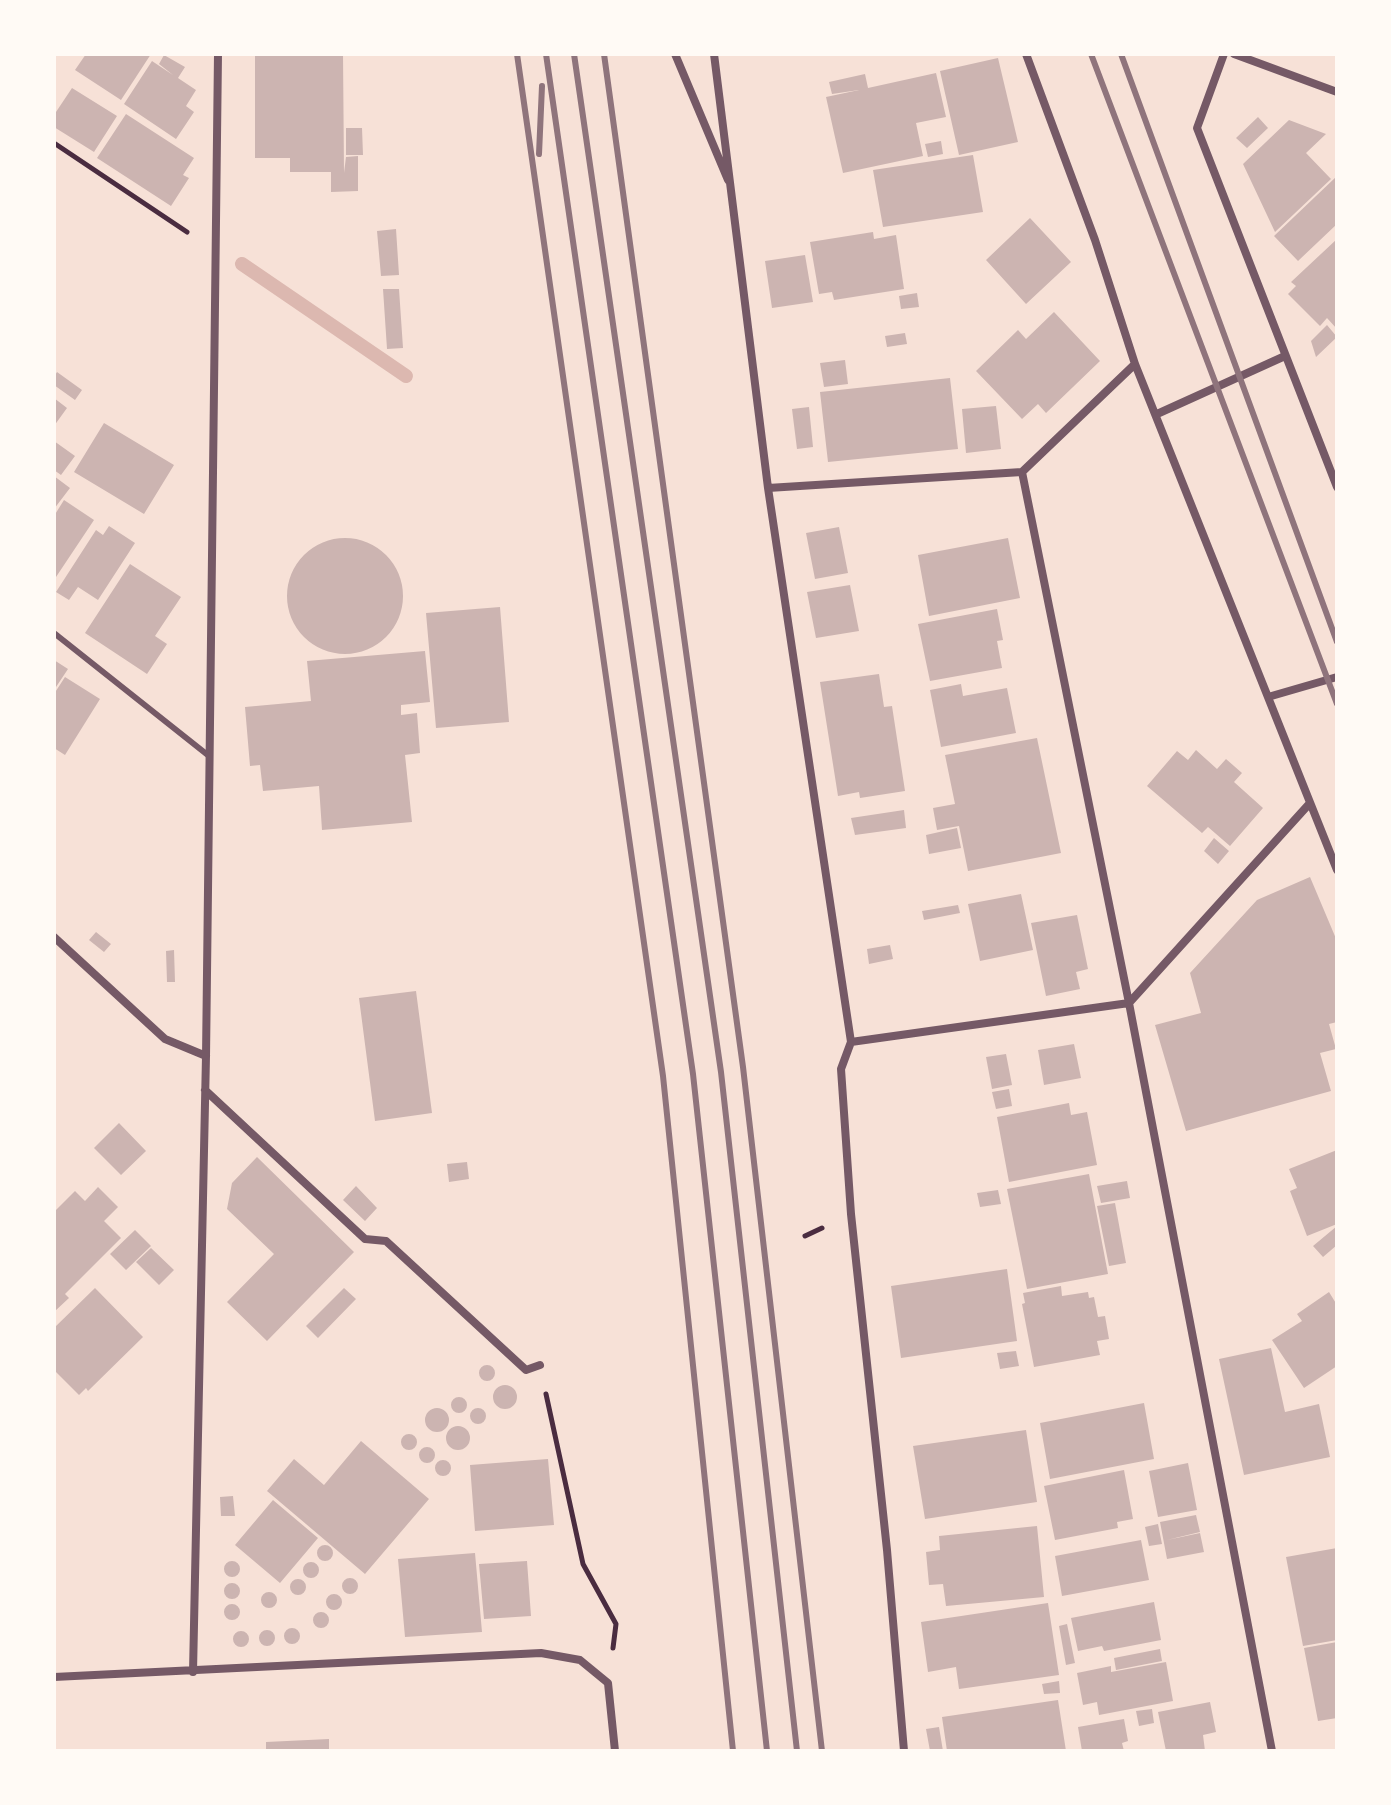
<!DOCTYPE html>
<style>
body{margin:0}
#map{position:relative;width:1391px;height:1805px;overflow:hidden;background:#f7e1d7;font-family:"Times New Roman",serif}
canvas{display:block}
.frame{position:absolute;inset:0;border:56px solid #fffaf5;pointer-events:none}
</style>
<div id="map">
<canvas width="1391" height="1805"></canvas>
<div class="frame"></div>
</div>
<script>
const c = document.querySelector('canvas').getContext('2d');
c.lineJoin = 'round';
const poly = rows => new Path2D(rows.map(r => 'M' + r).join(''));
function trace(path, color, width, dash) { c.strokeStyle = color; c.lineWidth = width; c.lineCap = dash ? 'butt' : 'round'; c.setLineDash(dash || []); c.stroke(path); }
function paint(path, color) { c.fillStyle = color; c.fill(path, 'evenodd'); }
const stream = poly([
 [242,264,406,376]
]);
const building = poly([
 [86,54,151,54,121,100,75,70],
 [255,54,343,54,344,173,346,157,358,156,358,191,331,192,331,172,290,172,290,158,255,158],
 [164,55,185,67,178,78,196,90,186,106,194,112,176,139,124,104,152,61,173,75,159,64],
 [998,58,1018,142,959,155,940,71],
 [936,73,946,117,916,123,923,156,843,173,826,97,859,90,832,94,829,82,865,74,868,88],
 [72,88,117,116,94,152,54,127,54,115],
 [126,114,194,158,183,175,189,178,171,206,97,158],
 [1258,117,1268,128,1247,148,1236,138],
 [1289,120,1326,134,1306,153,1331,179,1275,232,1243,164],
 [346,128,362,128,363,155,346,155],
 [941,141,943,154,928,157,925,144],
 [973,155,983,212,883,227,873,170],
 [1337,176,1337,224,1298,261,1274,236],
 [1030,218,1071,262,1026,304,986,260],
 [396,229,399,275,381,276,377,231],
 [873,232,874,239,896,235,904,289,834,300,832,292,819,294,810,242],
 [1337,239,1337,329,1327,318,1320,326,1288,294,1296,286,1291,282],
 [805,255,813,302,772,308,765,261],
 [383,289,399,289,403,348,387,349],
 [917,293,919,307,901,309,899,296],
 [1054,312,1100,361,1046,413,1038,404,1022,419,976,371,1018,330,1026,339],
 [1327,325,1337,337,1316,357,1311,341],
 [905,333,907,344,887,347,885,336],
 [845,360,848,384,824,387,820,363],
 [57,372,82,390,75,400,54,385,54,377],
 [950,378,958,449,828,462,820,392],
 [54,398,67,408,54,426],
 [996,406,1001,449,966,453,962,409],
 [809,407,813,447,797,449,792,409],
 [104,423,174,465,144,514,74,472],
 [54,441,75,456,61,475,54,470],
 [54,476,70,488,54,509],
 [64,500,94,520,54,580,54,516],
 [109,526,135,543,98,600,78,587,69,600,56,592,96,530,103,535],
 [839,527,848,573,815,579,806,533],
 [1008,538,1020,598,929,616,918,555],
 '287 596a58 58 0 1 1 116 0a58 58 0 1 1-116 0Z',
 [130,564,181,597,155,636,167,644,147,674,85,633],
 [850,585,859,631,816,638,807,592],
 [500,607,509,722,436,728,426,613],
 [997,609,1003,640,997,641,1002,668,930,681,918,624],
 [425,651,430,702,401,705,401,715,417,713,420,753,405,755,412,822,322,830,319,786,263,791,260,765,250,766,245,707,311,701,307,661],
 [54,660,68,669,54,690],
 [879,674,884,707,892,706,905,791,860,798,859,792,838,796,820,682],
 [65,677,100,699,65,755,54,748,54,694],
 [961,684,963,696,1007,688,1016,733,941,747,930,690],
 [1037,738,1061,853,968,871,959,826,937,830,933,808,955,804,945,755],
 [1196,750,1217,769,1226,759,1242,773,1234,782,1263,808,1230,846,1208,827,1202,833,1147,786,1177,751,1188,760],
 [904,810,906,828,855,835,851,818],
 [957,828,961,848,929,854,926,835],
 [1214,838,1229,851,1218,864,1204,851],
 [1310,877,1337,941,1337,1022,1329,1024,1336,1049,1320,1053,1331,1091,1186,1131,1155,1025,1201,1013,1190,973,1257,900],
 [1021,894,1033,950,980,961,968,904],
 [958,905,960,913,924,920,922,911],
 [1077,915,1088,969,1076,972,1080,989,1046,996,1031,923],
 [96,932,111,944,104,952,89,940],
 [890,945,893,959,869,964,867,949],
 [174,950,175,982,167,982,166,951],
 [416,991,432,1113,375,1121,359,998],
 [1074,1044,1081,1078,1044,1085,1038,1050],
 [1006,1054,1012,1085,992,1089,986,1057],
 [1009,1089,1012,1106,996,1109,992,1092],
 [1069,1103,1071,1115,1087,1112,1097,1165,1009,1182,997,1117],
 [119,1123,146,1151,121,1175,94,1148],
 [1337,1150,1337,1224,1307,1236,1290,1191,1297,1188,1289,1169],
 [257,1157,354,1252,267,1341,227,1302,274,1254,227,1209,232,1183],
 [467,1162,469,1179,449,1182,447,1164],
 [1089,1174,1108,1274,1027,1289,1007,1189],
 [1127,1181,1130,1198,1101,1203,1097,1186],
 [356,1186,377,1208,365,1221,343,1200],
 [98,1187,118,1207,104,1221,121,1238,65,1294,69,1298,54,1312,54,1212,75,1191,85,1201],
 [998,1190,1001,1204,980,1207,977,1193],
 [1115,1203,1126,1263,1109,1266,1097,1206],
 [1337,1226,1337,1245,1323,1257,1313,1246],
 [135,1230,151,1246,126,1270,110,1254],
 [151,1248,174,1270,159,1285,136,1262],
 [1007,1269,1017,1341,901,1358,891,1286],
 [1061,1286,1062,1296,1088,1292,1089,1298,1094,1297,1098,1317,1105,1316,1109,1339,1097,1341,1100,1355,1034,1367,1022,1304,1025,1303,1023,1293],
 [95,1288,143,1337,88,1391,86,1388,79,1395,54,1370,54,1328],
 [344,1288,356,1299,318,1338,306,1326],
 [1329,1292,1337,1305,1337,1366,1304,1388,1272,1340,1302,1321,1297,1314],
 [1271,1348,1285,1412,1319,1404,1330,1457,1244,1475,1219,1359],
 [1016,1351,1019,1366,1000,1369,997,1353],
 '479 1373a8 8 0 1 1 16 0a8 8 0 1 1-16 0Z',
 '493 1397a12 12 0 1 1 24 0a12 12 0 1 1-24 0Z',
 '451 1405a8 8 0 1 1 16 0a8 8 0 1 1-16 0Z',
 [1144,1403,1154,1459,1050,1479,1040,1423],
 '470 1416a8 8 0 1 1 16 0a8 8 0 1 1-16 0Z',
 '425 1420a12 12 0 1 1 24 0a12 12 0 1 1-24 0Z',
 '446 1438a12 12 0 1 1 24 0a12 12 0 1 1-24 0Z',
 [1026,1430,1037,1502,925,1519,913,1446],
 '401 1442a8 8 0 1 1 16 0a8 8 0 1 1-16 0Z',
 [361,1441,429,1499,365,1574,267,1491,294,1459,324,1485],
 '419 1455a8 8 0 1 1 16 0a8 8 0 1 1-16 0Z',
 [548,1459,554,1525,475,1531,470,1465],
 '435 1468a8 8 0 1 1 16 0a8 8 0 1 1-16 0Z',
 [1188,1463,1197,1510,1158,1517,1149,1471],
 [1124,1470,1133,1519,1117,1522,1118,1528,1055,1540,1044,1486],
 [233,1496,235,1516,221,1516,220,1497],
 [273,1500,318,1538,280,1583,235,1545],
 [1196,1515,1200,1532,1167,1540,1200,1533,1204,1552,1167,1559,1160,1522],
 [1158,1524,1162,1544,1149,1546,1145,1527],
 [1037,1526,1044,1597,946,1606,943,1584,929,1585,926,1552,940,1550,939,1536],
 [1141,1540,1149,1580,1062,1596,1055,1556],
 '317 1553a8 8 0 1 1 16 0a8 8 0 1 1-16 0Z',
 [1337,1548,1337,1640,1303,1646,1286,1557],
 [475,1553,482,1632,405,1637,398,1559],
 '224 1569a8 8 0 1 1 16 0a8 8 0 1 1-16 0Z',
 [527,1561,531,1616,484,1619,479,1564],
 '303 1570a8 8 0 1 1 16 0a8 8 0 1 1-16 0Z',
 '342 1586a8 8 0 1 1 16 0a8 8 0 1 1-16 0Z',
 '290 1587a8 8 0 1 1 16 0a8 8 0 1 1-16 0Z',
 '224 1591a8 8 0 1 1 16 0a8 8 0 1 1-16 0Z',
 '261 1600a8 8 0 1 1 16 0a8 8 0 1 1-16 0Z',
 '326 1602a8 8 0 1 1 16 0a8 8 0 1 1-16 0Z',
 [1154,1602,1161,1640,1104,1651,1102,1646,1078,1651,1071,1618],
 [1048,1603,1059,1675,959,1689,956,1667,928,1672,921,1622],
 '224 1612a8 8 0 1 1 16 0a8 8 0 1 1-16 0Z',
 '313 1620a8 8 0 1 1 16 0a8 8 0 1 1-16 0Z',
 [1067,1624,1075,1663,1066,1665,1059,1626],
 '284 1636a8 8 0 1 1 16 0a8 8 0 1 1-16 0Z',
 '259 1638a8 8 0 1 1 16 0a8 8 0 1 1-16 0Z',
 '233 1639a8 8 0 1 1 16 0a8 8 0 1 1-16 0Z',
 [1337,1642,1337,1718,1318,1721,1304,1648],
 [1160,1649,1162,1661,1116,1670,1114,1658],
 [1166,1662,1173,1701,1099,1715,1097,1702,1083,1705,1077,1673,1111,1666,1111,1672],
 [1059,1681,1060,1693,1044,1694,1042,1684],
 [1058,1700,1066,1751,947,1751,942,1717],
 [1210,1702,1216,1732,1203,1735,1205,1751,1166,1751,1158,1712],
 [1152,1709,1154,1723,1139,1726,1136,1711],
 [1124,1719,1128,1741,1122,1743,1124,1751,1082,1751,1078,1727],
 [939,1727,943,1751,930,1751,926,1729],
 [329,1739,329,1751,266,1751,266,1742]
]);
const path = poly([
 [54,143,187,232],
 [805,1236,822,1228],
 [546,1394,583,1564,616,1624,613,1648]
]);
const service = poly([
 [54,633,209,756]
]);
const minor = poly([
 [675,54,728,180],
 [714,54,768,488,851,1042,841,1069,851,1214,887,1550,904,1751],
 [1026,54,1095,240,1135,364,1337,870],
 [1224,54,1197,128,1337,487],
 [1234,54,1337,92],
 [1157,414,1285,356],
 [1022,472,1129,1003,1272,1751],
 [768,488,1022,472,1135,364],
 [1268,697,1337,677],
 [54,937,165,1039,206,1056],
 [851,1042,1129,1003,1310,803],
 [205,1090,365,1239,386,1241,526,1370,540,1365],
 [193,1672,206,1056,218,54],
 [54,1677,541,1653,580,1660,608,1683,615,1751]
]);
const rail = poly([
 [517,54,663,1076,733,1751],
 [546,54,693,1074,767,1751],
 [574,54,721,1072,797,1751],
 [604,54,743,1067,822,1751],
 [1091,54,1337,704],
 [1121,54,1337,642],
 [539,154,542,86]
]);
trace(stream, '#dcb8b0', 14);
paint(building, '#ccb4b1');
trace(path, '#4a2c40', 5);
trace(service, '#755966', 6);
trace(minor, '#755966', 8);
trace(rail, '#8f747c', 6);
</script>
